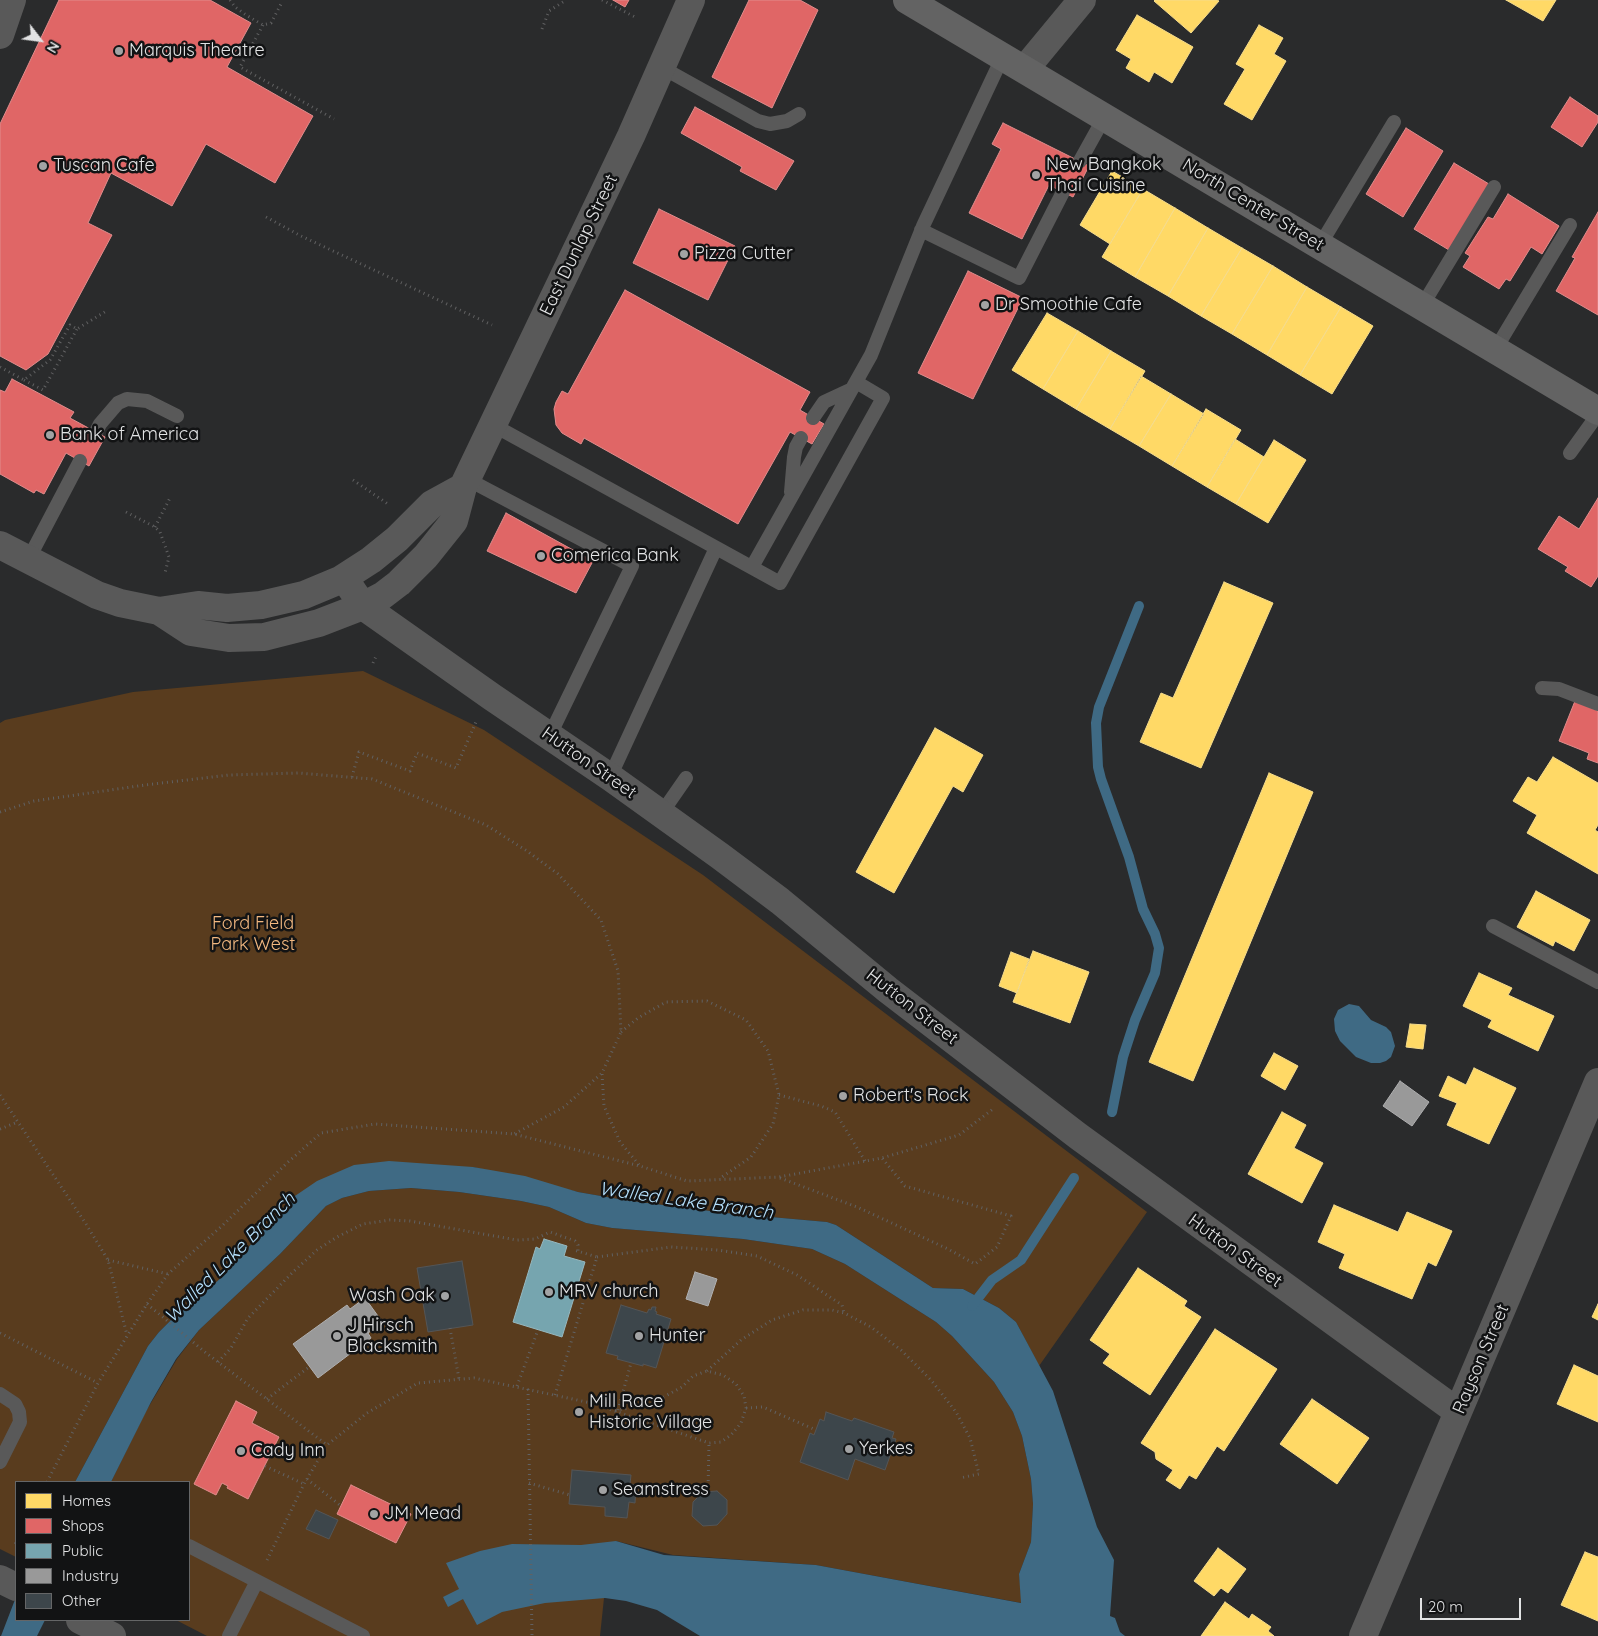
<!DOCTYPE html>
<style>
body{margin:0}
#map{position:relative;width:1598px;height:1636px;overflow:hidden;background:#2a2b2c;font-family:Quicksand,sans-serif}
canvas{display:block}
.legend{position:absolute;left:15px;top:1481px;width:175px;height:140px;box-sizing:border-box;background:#121314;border:1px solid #656667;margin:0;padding:6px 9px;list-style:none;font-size:15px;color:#e2e3e4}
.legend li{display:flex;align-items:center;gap:10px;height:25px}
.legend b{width:25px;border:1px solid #656667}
.north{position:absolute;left:15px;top:15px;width:50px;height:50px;-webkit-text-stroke:4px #121314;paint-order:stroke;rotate:120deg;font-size:14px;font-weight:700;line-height:20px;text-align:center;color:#e2e3e4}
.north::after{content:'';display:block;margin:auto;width:18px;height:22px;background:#e2e3e4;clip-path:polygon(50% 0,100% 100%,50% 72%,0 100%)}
.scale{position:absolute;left:1420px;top:1598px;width:101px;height:22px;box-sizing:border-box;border:2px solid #e2e3e4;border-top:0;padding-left:6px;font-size:15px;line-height:18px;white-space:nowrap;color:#e2e3e4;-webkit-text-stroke:4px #121314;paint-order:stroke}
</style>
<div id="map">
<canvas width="1598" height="1636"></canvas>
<ul class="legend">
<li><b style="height:14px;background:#ffd966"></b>Homes</li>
<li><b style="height:14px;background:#e06666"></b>Shops</li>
<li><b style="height:14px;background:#76a5af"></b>Public</li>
<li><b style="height:14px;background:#999"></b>Industry</li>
<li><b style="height:14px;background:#3d464b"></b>Other</li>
</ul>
<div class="north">N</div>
<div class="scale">20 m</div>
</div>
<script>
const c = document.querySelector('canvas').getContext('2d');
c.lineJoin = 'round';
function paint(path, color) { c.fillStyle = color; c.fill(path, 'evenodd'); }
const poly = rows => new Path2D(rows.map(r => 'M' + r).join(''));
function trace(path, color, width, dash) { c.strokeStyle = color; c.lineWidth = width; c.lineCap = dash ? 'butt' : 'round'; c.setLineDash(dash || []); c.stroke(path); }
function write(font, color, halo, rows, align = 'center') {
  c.font = font + ' Quicksand,sans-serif'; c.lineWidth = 5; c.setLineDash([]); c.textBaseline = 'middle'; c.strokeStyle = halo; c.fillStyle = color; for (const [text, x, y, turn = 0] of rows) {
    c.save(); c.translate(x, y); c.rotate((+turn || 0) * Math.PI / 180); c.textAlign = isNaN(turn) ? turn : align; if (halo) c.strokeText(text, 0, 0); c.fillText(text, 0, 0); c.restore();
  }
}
const green = poly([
 [363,671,484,730,703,875,1147,1212,1039,1366,1016,1322,999,1308,963,1289,933,1288,836,1225,827,1222,726,1213,624,1200,578,1192,473,1167,292,1198,222,1277,196,1300,172,1319,159,1332,148,1346,75,1482,16,1482,16,1557,0,1549,0,723,5,720,133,692],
 [411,1188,459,1192,521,1201,549,1207,586,1223,612,1228,743,1239,812,1249,845,1264,936,1322,952,1336,994,1382,1013,1412,1022,1436,1031,1479,1033,1504,1031,1542,1019,1574,1022,1603,816,1565,673,1555,616,1541,604,1598,600,1636,207,1636,176,1620,189,1620,189,1482,111,1482,145,1413,177,1359,199,1330,280,1254,326,1206,342,1198,369,1191]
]);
const water = poly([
 [1349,1004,1359,1006,1371,1020,1386,1027,1391,1032,1395,1046,1391,1057,1386,1061,1380,1063,1371,1063,1356,1057,1340,1041,1335,1031,1334,1019,1338,1010],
 [389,1161,473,1167,525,1176,578,1192,624,1200,726,1213,827,1222,836,1225,933,1288,963,1289,999,1308,1016,1322,1053,1391,1097,1527,1114,1560,1110,1616,1115,1618,1120,1632,1125,1636,700,1636,657,1610,626,1601,605,1598,545,1603,502,1612,477,1625,463,1599,448,1607,443,1597,459,1589,446,1563,480,1551,512,1544,581,1545,616,1541,664,1555,816,1565,1021,1603,1019,1574,1031,1542,1033,1504,1031,1479,1022,1436,1013,1412,994,1382,952,1336,936,1322,845,1264,812,1249,743,1239,612,1228,586,1223,549,1207,521,1201,459,1192,411,1188,369,1191,342,1198,326,1206,280,1254,199,1330,176,1359,151,1402,111,1482,75,1482,148,1346,159,1332,172,1319,196,1300,222,1277,292,1198,317,1181,354,1165],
 [16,1597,16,1620,45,1620,37,1636,1,1636]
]);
const homes = poly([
 [1155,0,1217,0,1219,1,1191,33,1154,1,1155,0],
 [1506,0,1556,0,1543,21,1506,0],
 [1137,15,1193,47,1172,83,1154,72,1149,82,1126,68,1131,59,1116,50,1137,15],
 [1259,25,1283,38,1274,54,1286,61,1252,120,1224,104,1245,69,1236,64,1259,25],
 [1112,171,1143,189,1110,244,1080,225,1112,171],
 [1143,189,1175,208,1135,277,1102,257,1143,189],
 [1175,208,1208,228,1168,296,1135,277,1175,208],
 [1208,228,1242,248,1201,316,1168,296,1208,228],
 [1242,248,1273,266,1232,334,1201,316,1242,248],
 [1273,266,1307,287,1267,355,1232,334,1273,266],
 [1307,287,1341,307,1300,375,1267,355,1307,287],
 [1341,307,1373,326,1332,394,1300,375,1341,307],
 [1047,313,1078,331,1043,389,1012,370,1047,313],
 [1078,331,1111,351,1076,409,1043,389,1078,331],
 [1111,351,1145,371,1110,429,1076,409,1111,351],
 [1141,376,1171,394,1139,446,1110,429,1141,376],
 [1171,394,1204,414,1172,466,1139,446,1171,394],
 [1206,409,1241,430,1207,487,1172,466,1206,409],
 [1235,439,1264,457,1236,504,1207,487,1235,439],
 [1274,440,1306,460,1268,523,1236,504,1274,440],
 [1224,582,1273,603,1201,768,1140,742,1161,693,1173,698,1224,582],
 [935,728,983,755,963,792,953,786,894,893,856,872,935,728],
 [1553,757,1598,783,1598,825,1595,830,1598,832,1598,874,1527,833,1537,815,1513,801,1528,777,1537,782,1553,757],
 [1269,773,1313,792,1193,1081,1149,1062,1269,773],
 [1536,891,1590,920,1574,951,1555,941,1553,946,1517,927,1536,891],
 [1033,951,1089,972,1070,1023,1013,1002,1033,951],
 [1011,952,1029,959,1017,993,999,986,1011,952],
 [1479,973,1512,988,1508,995,1554,1016,1538,1051,1488,1027,1492,1020,1463,1006,1479,973],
 [1410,1024,1426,1025,1423,1049,1406,1047,1410,1024],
 [1274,1053,1298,1066,1285,1090,1261,1076,1274,1053],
 [1474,1068,1516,1088,1489,1144,1447,1125,1457,1103,1439,1096,1448,1076,1466,1085,1474,1068],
 [1282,1112,1306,1125,1294,1148,1323,1163,1302,1203,1248,1174,1282,1112],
 [1334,1205,1398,1232,1407,1212,1452,1231,1436,1266,1428,1262,1412,1299,1339,1268,1345,1254,1318,1242,1334,1205],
 [1138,1268,1187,1301,1184,1306,1201,1317,1150,1395,1103,1363,1110,1354,1090,1340,1138,1268],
 [1598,1304,1598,1320,1592,1317,1598,1304],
 [1215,1329,1277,1369,1224,1451,1217,1446,1196,1479,1189,1475,1180,1489,1166,1480,1173,1470,1156,1459,1155,1452,1141,1443,1215,1329],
 [1574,1365,1598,1376,1598,1422,1557,1404,1574,1365],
 [1312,1399,1369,1438,1337,1484,1280,1444,1312,1399],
 [1218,1548,1246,1569,1228,1593,1221,1588,1214,1596,1194,1581,1218,1548],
 [1585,1552,1598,1557,1598,1621,1561,1605,1585,1552],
 [1225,1602,1249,1619,1252,1614,1271,1627,1268,1631,1274,1636,1201,1636,1225,1602]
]);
const shops = poly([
 [59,0,210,0,251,23,227,67,313,116,275,183,206,144,172,206,111,173,88,223,112,235,48,354,26,370,0,356,0,124,59,0],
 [613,0,629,0,625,7,613,0],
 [749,0,800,0,818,10,772,108,712,77,749,0],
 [1570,97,1598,116,1598,122,1582,147,1551,127,1570,97],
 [695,107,794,161,776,190,740,171,742,167,681,133,695,107],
 [1003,123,1089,166,1073,197,1049,185,1022,239,969,213,1001,149,992,144,1003,123],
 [1406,128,1443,151,1403,217,1366,194,1406,128],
 [1454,163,1489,184,1449,250,1414,229,1454,163],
 [1508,194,1559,226,1542,254,1531,247,1510,281,1506,279,1499,289,1463,267,1470,256,1465,253,1488,217,1493,219,1508,194],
 [659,209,735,246,708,300,633,263,659,209],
 [1598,212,1598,315,1556,291,1575,258,1572,257,1598,212],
 [968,271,1023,298,973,399,918,373,968,271],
 [625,290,810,392,800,410,824,424,812,444,790,432,738,524,584,438,581,444,562,433,556,425,554,409,556,402,562,391,568,394,625,290],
 [12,379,74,412,70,418,105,437,89,466,66,453,44,494,36,490,34,493,0,474,0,390,5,392,12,379],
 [1598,498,1598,576,1591,587,1565,571,1568,567,1538,549,1559,516,1579,529,1598,498],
 [506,513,593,561,576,593,487,551,506,513],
 [1575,701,1598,711,1598,763,1587,759,1589,753,1559,741,1575,701],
 [236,1401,257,1412,252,1423,279,1437,248,1499,227,1488,228,1486,222,1483,216,1495,194,1484,236,1401],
 [351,1485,411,1514,396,1543,337,1514,351,1485]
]);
const public = poly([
 [544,1239,567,1246,564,1256,585,1262,562,1337,513,1322,536,1247,540,1249,544,1239]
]);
const industry = poly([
 [1400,1081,1429,1102,1412,1126,1383,1106,1400,1081],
 [695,1272,717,1279,708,1306,686,1299,695,1272],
 [365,1298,383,1323,368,1333,371,1338,318,1378,293,1344,347,1305,350,1309,365,1298]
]);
const stream = poly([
 [1112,1112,1123,1057,1135,1020,1155,973,1159,948,1155,934,1143,909,1129,857,1101,779,1098,767,1096,723,1099,707,1139,606],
 [972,1306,992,1280,1021,1260,1074,1178]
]);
const building = poly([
 [462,1261,473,1325,428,1332,417,1268,462,1261],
 [621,1305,647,1313,649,1309,651,1310,652,1307,656,1307,655,1311,657,1312,656,1314,671,1319,656,1368,643,1364,643,1366,617,1359,618,1356,606,1353,621,1305],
 [826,1412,852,1421,854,1418,894,1432,892,1438,896,1439,885,1470,855,1459,848,1480,800,1462,810,1433,814,1435,820,1419,824,1421,826,1412],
 [572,1470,631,1475,630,1484,636,1485,635,1503,629,1502,627,1518,605,1516,605,1507,569,1504,572,1470],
 [717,1491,727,1500,727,1514,717,1525,703,1526,692,1516,693,1502,703,1492,717,1491],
 [316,1510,338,1520,329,1539,306,1529,316,1510]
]);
const path = poly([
 [230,0,235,7,246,15,263,25,271,23,281,4],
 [602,0,635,17],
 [263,25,240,67,334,119],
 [542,29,549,11,566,0],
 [266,217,301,236,492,325],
 [0,367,24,380,50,360,70,325,77,329,108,310],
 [24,380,43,390,77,329],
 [353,480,388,504],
 [126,512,155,527,160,532,169,557,165,573],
 [155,527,170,498],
 [373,663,377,654],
 [352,777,359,752,410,771,417,753,456,768,476,722],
 [0,812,34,801,145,785,229,775,298,773,372,779,486,825,527,851,558,874,601,920,618,971,621,1032,602,1073,564,1107,514,1134],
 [621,1032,638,1018,666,1002,707,1001,746,1020,768,1051,779,1095,773,1124,751,1157,719,1179],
 [602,1074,604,1106,620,1142,640,1166],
 [0,1095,86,1224,108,1260,127,1335],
 [779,1095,821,1106,835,1112,865,1161],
 [0,1129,18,1122],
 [780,1178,857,1207,948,1249,975,1264,997,1247,1011,1216,905,1186,882,1158],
 [597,1257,671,1247,718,1250,757,1256,797,1275,842,1305,844,1313],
 [108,1260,168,1274],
 [147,1304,205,1352,327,1445,367,1413,418,1383,474,1378,591,1403,709,1443,721,1442,731,1435,741,1423,746,1408,744,1396,736,1384,723,1375,707,1371,693,1376,682,1387,651,1404,613,1411],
 [450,1328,459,1379],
 [0,1333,98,1383],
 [218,1362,231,1348,248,1318,293,1272,317,1250,337,1237,363,1224,390,1220,410,1221,517,1240,535,1239,550,1232,575,1241,578,1245,578,1252],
 [707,1371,741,1340,772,1320,803,1310,832,1310,844,1313,871,1327,901,1350,931,1380,956,1412,970,1438,979,1474,960,1478],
 [517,1386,538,1330],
 [528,1389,532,1636],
 [555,1395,597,1257,574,1250],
 [267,1399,309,1367],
 [746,1408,763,1407,816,1430],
 [618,1410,631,1363],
 [265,1466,304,1484],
 [307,1479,341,1506],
 [47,1482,98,1383,147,1304,168,1274,223,1225,287,1163,321,1133,375,1124,514,1134,640,1166,687,1181,779,1177,882,1158,959,1135,993,1109],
 [529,1483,570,1495],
 [708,1491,709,1443],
 [15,1544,16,1543],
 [267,1560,304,1484,327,1445]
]);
const service = poly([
 [661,67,758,121,770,124,787,121,799,114],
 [1080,161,1105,116],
 [921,230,1019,278,1063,192],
 [1320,245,1394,122],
 [1422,306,1494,187],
 [1495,350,1570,225],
 [813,418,824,402,852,389],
 [493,425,780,583,883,398,856,382],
 [96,432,100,424,118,403,127,399,147,401,177,416],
 [1570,453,1598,414],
 [467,479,632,566,550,735],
 [791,492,794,457,796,447,801,438],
 [28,560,80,461],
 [752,567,871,355,923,226,1003,56],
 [1542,688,1559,689,1598,704],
 [610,777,716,548],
 [661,814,686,778],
 [1493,926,1598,982],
 [0,1394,15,1404,19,1412,20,1422,0,1462],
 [189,1546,363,1636],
 [229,1636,257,1581]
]);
const minor = poly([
 [1025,69,1082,0],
 [0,545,97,595,120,603,159,611,198,605,227,608,261,605,304,595,340,580,371,560,397,539,432,504,463,487],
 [344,578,363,606,492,697,610,777,720,856,780,901,888,990,1078,1136,1458,1412],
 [159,611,191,632,229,638,264,637,319,623,363,606,382,596,399,583,426,556,454,521,463,487,631,136,691,0],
 [1363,1636,1598,1082]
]);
const tertiary = poly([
 [0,35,12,0],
 [0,1579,16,1587],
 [80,1620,112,1636]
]);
const secondary = poly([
 [907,0,1598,411]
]);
const markers = [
 [119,51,5,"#a2a3a4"],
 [43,166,5,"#a2a3a4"],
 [1036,175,5,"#a2a3a4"],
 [684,254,5,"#a2a3a4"],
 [985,305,5,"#a2a3a4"],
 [50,435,5,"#a2a3a4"],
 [541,556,5,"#a2a3a4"],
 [843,1096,5,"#a2a3a4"],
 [549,1292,5,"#a2a3a4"],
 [445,1296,5,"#a2a3a4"],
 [337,1336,5,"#a2a3a4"],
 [639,1336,5,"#a2a3a4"],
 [579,1412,5,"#a2a3a4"],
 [849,1449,5,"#a2a3a4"],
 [241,1451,5,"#a2a3a4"],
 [603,1490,5,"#a2a3a4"],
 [374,1514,5,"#a2a3a4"]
];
const poiNames = [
 ["Marquis Theatre",129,51],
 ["New Bangkok",1046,165],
 ["Thai Cuisine",1046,186],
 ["Tuscan Cafe",53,166],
 ["Pizza Cutter",694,254],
 ["Dr Smoothie Cafe",995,305],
 ["Bank of America",60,435],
 ["Comerica Bank",551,556],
 ["Robert's Rock",853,1096],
 ["MRV church",559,1292],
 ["Wash Oak",435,1296,"right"],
 ["J Hirsch",347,1326],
 ["Blacksmith",347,1347],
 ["Hunter",649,1336],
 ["Mill Race",589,1402],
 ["Historic Village",589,1423],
 ["Yerkes",859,1449],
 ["Cady Inn",251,1451],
 ["Seamstress",613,1490],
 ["JM Mead",384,1514]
];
const streetNames = [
 ["North Center Street",1253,205,31],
 ["East Dunlap Street",579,245,-64],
 ["Hutton Street",589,763,35],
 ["Hutton Street",912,1007,38],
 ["Hutton Street",1235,1251,36],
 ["Rayson Street",1481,1359,-67]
];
const parkNames = [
 ["Ford Field",253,924],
 ["Park West",253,945]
];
const waterNames = [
 ["Walled Lake Branch",686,1201,8],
 ["Walled Lake Branch",230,1258,-45]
];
paint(green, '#593c1e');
paint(water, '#3f6a84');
paint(homes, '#ffd966');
trace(homes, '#f6dc8c', 1);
paint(shops, '#e06666');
trace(shops, '#e18c8c', 1);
paint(public, '#76a5af');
trace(public, '#96b8bf', 1);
paint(industry, '#999');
trace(industry, '#afafb0', 1);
trace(stream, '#3f6a84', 10);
paint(building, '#3d464b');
trace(building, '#545556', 1);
trace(path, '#616162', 3, [1, 4]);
trace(service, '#595959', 14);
trace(minor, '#595959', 28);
trace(tertiary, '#595959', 28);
trace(secondary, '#636363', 28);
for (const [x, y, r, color] of markers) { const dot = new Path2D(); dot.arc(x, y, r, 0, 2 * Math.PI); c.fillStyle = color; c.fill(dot); trace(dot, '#121314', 2); }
write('18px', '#e2e3e4', '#121314', poiNames, 'left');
write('18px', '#e2e3e4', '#121314', streetNames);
write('18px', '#f2b880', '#121314', parkNames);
write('italic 19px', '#b4dffb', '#121314', waterNames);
</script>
